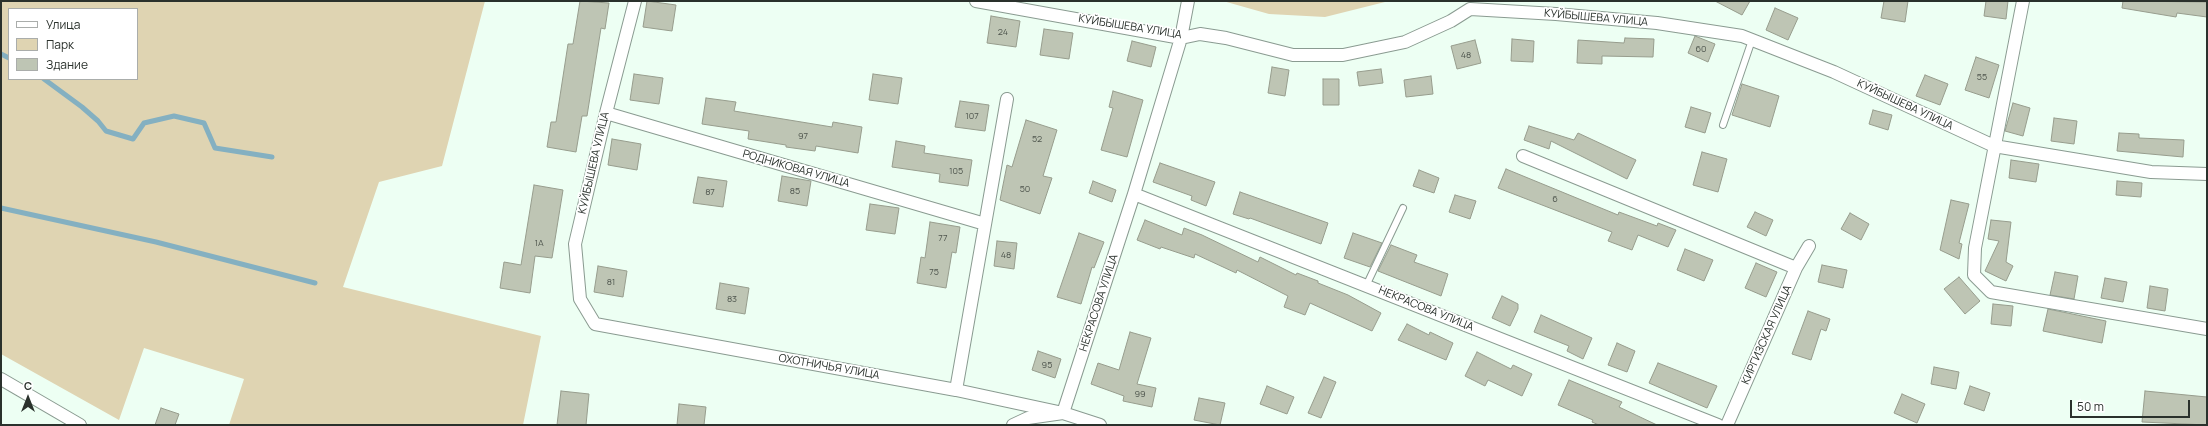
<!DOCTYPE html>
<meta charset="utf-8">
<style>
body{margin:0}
#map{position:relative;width:2208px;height:426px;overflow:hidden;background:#edfff3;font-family:Manrope,sans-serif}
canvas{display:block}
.frame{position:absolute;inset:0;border:2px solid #2a312c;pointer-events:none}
.legend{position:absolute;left:8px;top:8px;width:130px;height:72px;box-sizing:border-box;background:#fff;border:1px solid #aaadab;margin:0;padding:5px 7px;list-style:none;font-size:12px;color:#2a312c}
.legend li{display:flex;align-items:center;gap:8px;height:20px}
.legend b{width:20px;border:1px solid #aaadab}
.north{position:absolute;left:8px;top:378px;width:40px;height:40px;-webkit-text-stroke:3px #fff;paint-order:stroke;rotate:0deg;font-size:11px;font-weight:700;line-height:16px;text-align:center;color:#2a312c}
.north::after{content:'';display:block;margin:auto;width:14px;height:18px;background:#2a312c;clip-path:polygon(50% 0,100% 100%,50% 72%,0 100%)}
.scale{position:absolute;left:2070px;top:400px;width:120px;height:18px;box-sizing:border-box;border:2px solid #2a312c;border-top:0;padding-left:5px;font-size:12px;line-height:14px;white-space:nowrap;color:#2a312c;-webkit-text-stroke:3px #fff;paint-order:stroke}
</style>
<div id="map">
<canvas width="2208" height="426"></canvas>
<div class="frame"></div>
<ul class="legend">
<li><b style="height:5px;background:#fff"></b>Улица</li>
<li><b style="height:11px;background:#dfd4b2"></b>Парк</li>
<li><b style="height:11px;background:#bec5b4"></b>Здание</li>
</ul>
<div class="north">С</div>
<div class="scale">50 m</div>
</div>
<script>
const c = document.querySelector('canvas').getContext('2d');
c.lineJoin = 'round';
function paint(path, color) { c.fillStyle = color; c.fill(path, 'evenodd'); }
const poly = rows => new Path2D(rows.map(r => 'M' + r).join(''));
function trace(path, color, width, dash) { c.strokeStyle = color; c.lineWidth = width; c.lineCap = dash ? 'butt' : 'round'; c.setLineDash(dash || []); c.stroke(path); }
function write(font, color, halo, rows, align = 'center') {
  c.font = font + ' Manrope,sans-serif'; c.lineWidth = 3.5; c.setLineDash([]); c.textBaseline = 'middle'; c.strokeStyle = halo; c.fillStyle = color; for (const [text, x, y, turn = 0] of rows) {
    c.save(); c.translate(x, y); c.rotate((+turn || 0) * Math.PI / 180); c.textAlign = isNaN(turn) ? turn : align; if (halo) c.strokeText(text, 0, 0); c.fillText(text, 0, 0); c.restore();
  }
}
const green = poly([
 [1,1,485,1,442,166,379,182,343,287,541,336,523,425,229,425,244,379,144,348,119,420,1,354],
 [9,9,137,9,137,79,9,79],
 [1223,1,1389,1,1325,17,1269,14]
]);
const stream = poly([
 [1,54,9,58],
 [44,79,82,107,98,121,106,131,133,139,144,123,174,116,204,123,215,148,272,157],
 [1,208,156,242,315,283]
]);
const building = poly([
 [580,1,609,3,605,29,601,28,587,116,582,116,576,152,547,147,551,122,556,122,568,44,573,44,580,1],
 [647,1,676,5,672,31,643,27,647,1],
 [1715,1,1750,1,1742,15,1715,1],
 [1884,1,1908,1,1905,22,1881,18,1884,1],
 [1986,1,2008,1,2006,19,1984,16,1986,1],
 [2123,1,2207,2,2207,17,2177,13,2176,17,2122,8,2123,1],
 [1775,8,1798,18,1788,40,1766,30,1775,8],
 [991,16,1020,21,1016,47,987,43,991,16],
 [1044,29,1073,33,1069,59,1040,55,1044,29],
 [1695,36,1715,44,1708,62,1688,53,1695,36],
 [1625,38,1654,39,1653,57,1602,56,1602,64,1577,63,1578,40,1624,43,1625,38],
 [1512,39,1534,41,1533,62,1511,61,1512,39],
 [1475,40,1481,63,1457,69,1451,46,1475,40],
 [1132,41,1156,47,1151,67,1127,61,1132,41],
 [1976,57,1999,65,1989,98,1965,90,1976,57],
 [1272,67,1289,70,1285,96,1268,93,1272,67],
 [1381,69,1383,83,1359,86,1357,72,1381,69],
 [634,74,663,78,659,104,630,100,634,74],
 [873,74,902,78,898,104,869,100,873,74],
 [1925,75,1948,84,1940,105,1916,96,1925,75],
 [1431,76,1433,94,1406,97,1404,80,1431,76],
 [1323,79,1339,79,1339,105,1323,105,1323,79],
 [1742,84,1779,96,1770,127,1732,115,1742,84],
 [1113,91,1143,100,1127,157,1101,150,1113,108,1109,107,1113,91],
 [706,98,736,102,734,111,832,127,833,122,862,127,858,153,816,146,815,151,786,147,786,145,748,139,749,131,702,124,706,98],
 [960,101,989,105,985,131,955,127,960,101],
 [2013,103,2030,108,2023,136,2005,131,2013,103],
 [1691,107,1711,113,1705,133,1685,127,1691,107],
 [1873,110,1892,115,1888,130,1869,124,1873,110],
 [2054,118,2077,121,2074,144,2051,141,2054,118],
 [1026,120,1057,130,1043,176,1052,178,1040,214,1000,200,1007,165,1012,167,1026,120],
 [1529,126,1574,140,1578,133,1636,160,1627,179,1551,141,1549,149,1524,140,1529,126],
 [2119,133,2139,134,2139,138,2184,140,2183,157,2117,151,2119,133],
 [612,139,641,144,637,170,608,165,612,139],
 [896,141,925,146,924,153,972,160,968,186,939,182,940,174,892,167,896,141],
 [1702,152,1727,159,1718,192,1693,185,1702,152],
 [2011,160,2039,164,2036,182,2009,178,2011,160],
 [1160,163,1215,182,1206,206,1191,200,1192,196,1153,182,1160,163],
 [1506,169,1618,215,1619,212,1657,226,1658,223,1676,230,1668,247,1638,235,1632,250,1608,241,1612,232,1498,188,1506,169],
 [1419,170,1439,178,1434,193,1413,186,1419,170],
 [782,176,811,181,807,206,778,201,782,176],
 [698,177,727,181,723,207,693,203,698,177],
 [1093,181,1116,190,1112,202,1089,193,1093,181],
 [2117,181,2142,183,2141,197,2116,195,2117,181],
 [534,185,563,190,552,258,535,256,530,293,500,288,504,262,521,265,534,185],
 [1240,192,1328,223,1321,244,1250,218,1249,219,1233,214,1240,192],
 [1455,195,1476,201,1470,219,1449,212,1455,195],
 [1951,200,1969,204,1959,243,1962,244,1959,259,1940,250,1951,200],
 [870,204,899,208,895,234,866,230,870,204],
 [1755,212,1773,220,1766,236,1747,227,1755,212],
 [1850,213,1869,224,1861,240,1841,229,1850,213],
 [1145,220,1182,235,1184,228,1202,235,1258,262,1260,257,1296,275,1297,273,1318,281,1318,283,1348,295,1381,313,1372,331,1310,303,1305,315,1284,307,1288,296,1237,270,1236,273,1195,254,1194,258,1161,247,1160,249,1137,240,1145,220],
 [1991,220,2011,222,2006,262,2013,266,2006,281,1985,271,1999,241,1988,239,1991,220],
 [930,222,960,227,956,253,952,252,946,288,917,283,921,257,925,258,930,222],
 [1079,233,1104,242,1094,268,1092,267,1081,304,1057,297,1079,233],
 [1353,233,1382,243,1370,267,1344,258,1353,233],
 [997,241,1017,243,1014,269,994,266,997,241],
 [1391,245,1417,255,1414,262,1448,274,1441,296,1378,271,1391,245],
 [1685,249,1713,260,1704,281,1677,270,1685,249],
 [1756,263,1777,272,1766,297,1745,288,1756,263],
 [1822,265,1847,270,1843,288,1818,282,1822,265],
 [598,266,627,271,623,297,594,292,598,266],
 [2055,272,2078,276,2074,299,2050,295,2055,272],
 [1959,277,1980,301,1965,314,1944,289,1959,277],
 [2105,278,2127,282,2123,302,2101,298,2105,278],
 [720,283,749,288,745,314,716,309,720,283],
 [2150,286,2168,289,2165,311,2147,308,2150,286],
 [1502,296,1518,304,1518,309,1510,326,1492,318,1502,296],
 [1993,304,2013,306,2011,326,1991,324,1993,304],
 [2048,309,2106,321,2102,343,2043,331,2048,309],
 [1808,311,1830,319,1826,331,1821,329,1811,360,1792,354,1808,311],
 [1541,315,1592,338,1583,359,1567,351,1569,346,1534,332,1541,315],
 [1407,324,1429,335,1430,332,1453,343,1446,360,1398,340,1407,324],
 [1130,332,1151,338,1137,384,1156,388,1152,407,1123,401,1124,396,1091,384,1098,363,1119,370,1130,332],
 [1617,343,1635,351,1627,372,1608,365,1617,343],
 [1038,351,1061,359,1055,378,1032,370,1038,351],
 [1477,352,1511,369,1513,365,1532,374,1522,396,1488,380,1485,386,1465,376,1477,352],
 [1658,363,1717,386,1707,408,1649,383,1658,363],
 [1934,367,1959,372,1956,389,1931,384,1934,367],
 [1324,377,1336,382,1321,418,1308,413,1324,377],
 [1569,380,1622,402,1619,407,1657,425,1599,425,1592,422,1593,420,1558,405,1569,380],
 [1267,386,1294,397,1287,414,1260,404,1267,386],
 [1970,386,1990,393,1984,411,1964,404,1970,386],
 [561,391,589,394,586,425,557,425,561,391],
 [2145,391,2207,397,2207,425,2142,422,2145,391],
 [1902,394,1925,404,1917,423,1894,413,1902,394],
 [1199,398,1225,403,1220,425,1194,420,1199,398],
 [679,404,706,407,704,425,677,425,679,404],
 [161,408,179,414,175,425,155,425,161,408]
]);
const service = poly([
 [1723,125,1752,40],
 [1366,286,1403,208]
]);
const minor = poly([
 [635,1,606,113,575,244,580,299,595,324,956,390,1063,413,1134,194,1181,38,1188,1],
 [976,1,1181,38,1200,34,1226,38,1293,55,1343,55,1405,42,1451,21,1470,9,1556,14,1657,23,1742,36,1834,72,1994,146,2151,172,2207,174],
 [2023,1,1975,248,1974,275,1991,292,2207,329],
 [606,113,985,224],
 [1523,156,1796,268],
 [1134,194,1718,425],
 [1,379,80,425],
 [956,390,1007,99],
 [1013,425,1028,418,1063,413,1100,425],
 [1727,425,1796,268,1809,246]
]);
const numberNames = [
 ["24",1003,32],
 ["60",1701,49],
 ["48",1466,55],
 ["55",1982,77],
 ["107",972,116],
 ["97",803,136],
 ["52",1037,139],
 ["105",956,171],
 ["50",1025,189],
 ["85",795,191],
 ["87",710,192],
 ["6",1555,199],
 ["77",943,238],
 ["1А",539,243],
 ["48",1006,255],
 ["75",934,272],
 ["81",611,282],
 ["83",732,299],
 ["95",1047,365],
 ["99",1140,394]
];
const streetNames = [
 ["КУЙБЫШЕВА УЛИЦА",1596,18,5],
 ["КУЙБЫШЕВА УЛИЦА",1130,27,9],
 ["КУЙБЫШЕВА УЛИЦА",1905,105,25],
 ["КУЙБЫШЕВА УЛИЦА",594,163,-77],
 ["РОДНИКОВАЯ УЛИЦА",796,169,16],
 ["НЕКРАСОВА УЛИЦА",1099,303,-72],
 ["НЕКРАСОВА УЛИЦА",1426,309,22],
 ["КИРГИЗСКАЯ УЛИЦА",1767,335,-66],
 ["ОХОТНИЧЬЯ УЛИЦА",829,367,10]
];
paint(green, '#dfd4b2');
trace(stream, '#84b0c1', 5);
paint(building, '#bec5b4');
trace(building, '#979d8d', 1);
trace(service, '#8a9b91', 8);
trace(minor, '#8a9b91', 14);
trace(service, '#fff', 6);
trace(minor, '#fff', 12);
write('9px', '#4f564e', null, numberNames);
write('11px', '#2a312c', '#fff', streetNames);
</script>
